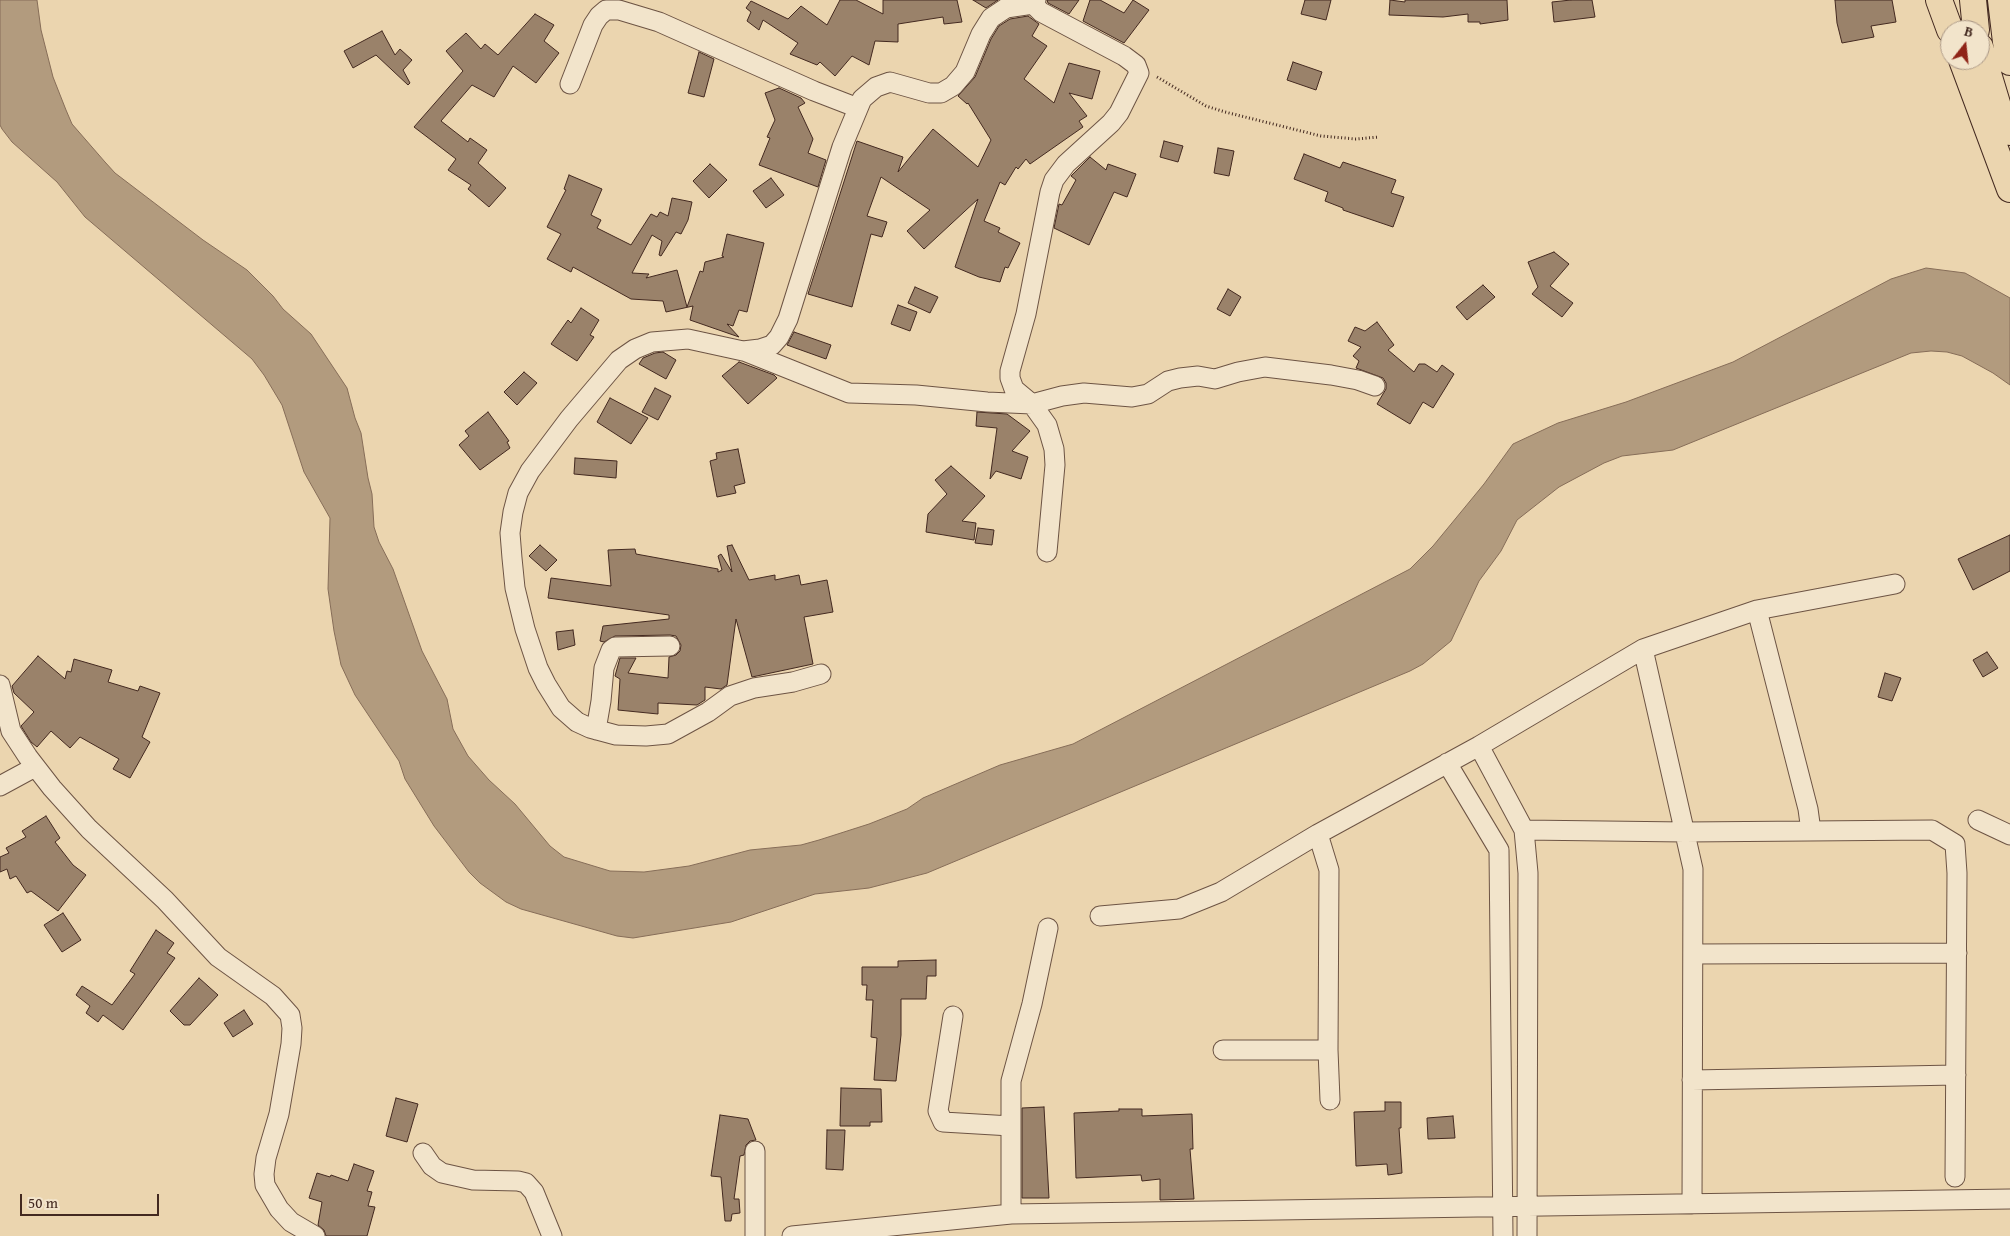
<!DOCTYPE html>
<style>
body{margin:0}
#map{position:relative;width:2010px;height:1236px;overflow:hidden;background:#ebd5af;font-family:"Gentium Book Plus",serif}
canvas{display:block}
.north{position:absolute;left:1940px;top:20px;width:50px;height:50px;box-sizing:border-box;background:#f2e4cb;border:1px solid #ac9987;border-radius:50%;rotate:16deg;font-size:14px;font-weight:700;line-height:20px;text-align:center;color:#432920}
.north::after{content:'';display:block;margin:auto;width:18px;height:22px;background:#8f2418;clip-path:polygon(50% 0,100% 100%,50% 72%,0 100%)}
.scale{position:absolute;left:20px;top:1194px;width:139px;height:22px;box-sizing:border-box;border:2px solid #432920;border-top:0;padding-left:6px;font-size:15px;line-height:18px;white-space:nowrap;color:#432920;-webkit-text-stroke:4px #f2e4cb;paint-order:stroke}
</style>
<div id="map">
<canvas width="2010" height="1236"></canvas>
<div class="north">B</div>
<div class="scale">50 m</div>
</div>
<script>
const c = document.querySelector('canvas').getContext('2d');
c.lineJoin = 'round';
function paint(path, color) { c.fillStyle = color; c.fill(path, 'evenodd'); }
const poly = rows => new Path2D(rows.map(r => 'M' + r).join(''));
function trace(path, color, width, dash) { c.strokeStyle = color; c.lineWidth = width; c.lineCap = dash ? 'butt' : 'round'; c.setLineDash(dash || []); c.stroke(path); }
const water = poly([
 [0,0,37,0,41,30,53,77,66,110,72,124,105,162,115,173,203,240,247,270,273,296,283,309,311,334,347,388,355,418,361,433,368,478,372,494,374,527,379,542,393,569,422,651,447,699,453,729,468,756,489,780,515,804,550,846,564,857,610,871,644,872,689,866,750,850,801,845,819,840,869,824,907,809,923,798,1000,765,1073,744,1410,569,1433,546,1484,484,1513,444,1558,423,1626,402,1733,362,1891,279,1926,268,1965,273,2010,298,2010,385,1993,373,1962,356,1947,352,1931,351,1911,353,1673,450,1622,456,1604,463,1559,487,1517,520,1501,551,1479,581,1451,641,1423,664,1410,671,927,873,869,888,815,894,731,922,633,938,617,936,521,909,506,902,480,883,469,872,434,826,405,779,399,761,355,695,341,665,334,631,328,589,330,518,304,472,282,405,264,375,252,359,85,217,57,182,12,142,2,129,0,125,0,0]
]);
const building = poly([
 [840,0,856,0,883,14,883,0,957,0,962,22,944,24,943,17,898,24,898,42,875,41,869,65,852,56,835,76,820,62,817,65,790,54,798,43,763,20,759,30,747,21,751,12,746,8,751,1,788,19,801,6,827,25,840,0],
 [973,0,998,0,986,8,973,0],
 [1047,0,1079,0,1069,14,1048,3,1047,0],
 [1090,0,1100,0,1124,13,1133,0,1149,10,1124,43,1083,21,1090,0],
 [1305,0,1331,0,1326,20,1301,14,1305,0],
 [1390,0,1405,2,1405,0,1507,0,1508,20,1480,24,1480,22,1468,22,1468,14,1443,17,1389,15,1390,0],
 [1571,0,1592,0,1595,17,1554,22,1552,2,1571,0],
 [1835,0,1892,0,1896,22,1871,26,1874,37,1842,43,1837,23,1835,0],
 [535,14,554,25,544,41,559,53,536,83,513,66,494,97,472,85,441,121,468,142,470,138,487,150,478,163,506,188,489,207,468,189,471,185,448,170,456,159,414,127,463,71,446,51,466,33,481,49,485,44,498,55,535,14],
 [1028,16,1039,24,1032,36,1047,46,1024,79,1054,103,1069,63,1100,71,1092,99,1069,93,1087,116,1079,121,1083,127,1030,164,1026,159,1018,169,1016,167,1005,185,1000,182,984,221,1000,228,998,232,1020,243,1008,268,1005,267,1000,282,979,277,955,267,978,199,924,249,907,231,930,210,881,177,867,216,887,222,882,237,871,234,852,307,808,294,857,141,903,157,898,172,933,129,978,167,991,140,968,103,967,104,958,96,975,77,991,39,999,26,1010,19,1028,16],
 [382,31,395,55,400,49,412,60,403,70,410,83,408,85,376,55,353,68,344,51,382,31],
 [699,52,714,59,704,97,688,93,699,52],
 [1293,62,1322,72,1316,90,1287,80,1293,62],
 [779,88,801,98,805,103,798,107,813,139,808,153,826,160,818,187,759,165,770,138,767,137,775,120,765,93,779,88],
 [1164,141,1183,146,1178,162,1160,157,1164,141],
 [1218,148,1234,151,1229,176,1214,173,1218,148],
 [1304,154,1340,168,1343,162,1396,180,1391,193,1404,197,1393,227,1343,210,1343,208,1325,201,1328,192,1294,179,1304,154],
 [1090,157,1106,170,1108,164,1136,174,1127,197,1114,192,1089,245,1054,228,1059,204,1062,205,1076,180,1071,176,1090,157],
 [710,164,727,180,709,198,693,181,710,164],
 [569,175,602,189,591,215,601,220,597,228,631,245,651,214,657,217,660,212,668,216,672,198,692,202,688,220,681,234,676,232,661,256,659,255,662,241,652,235,632,273,649,274,646,278,677,270,687,307,700,271,703,272,705,262,724,257,722,256,727,234,764,243,747,312,739,310,733,326,727,324,739,337,690,320,693,306,666,312,663,301,631,299,573,267,571,272,547,259,561,234,547,227,566,190,564,189,569,175],
 [771,178,784,195,766,208,753,191,771,178],
 [1554,252,1569,264,1550,286,1573,303,1562,317,1532,294,1538,287,1528,262,1554,252],
 [1483,285,1495,297,1467,320,1456,307,1483,285],
 [915,287,938,297,930,313,908,303,915,287],
 [1228,289,1241,297,1230,316,1217,309,1228,289],
 [898,305,917,312,910,331,891,324,898,305],
 [581,308,599,320,590,335,594,337,577,361,551,344,568,320,571,323,581,308],
 [1377,322,1394,345,1388,350,1414,372,1419,364,1425,364,1437,372,1442,365,1454,374,1433,408,1423,402,1410,424,1377,404,1386,389,1386,383,1383,378,1356,368,1359,361,1353,356,1361,347,1348,341,1355,327,1365,331,1377,322],
 [794,332,831,345,826,359,787,345,794,332],
 [663,352,676,360,666,379,639,364,643,358,655,353,663,352],
 [739,362,774,375,777,378,748,404,722,376,739,362],
 [524,372,537,383,517,405,504,392,524,372],
 [655,388,671,396,658,420,642,412,655,388],
 [610,398,648,418,631,444,597,422,610,398],
 [488,412,509,441,507,442,510,448,480,470,459,445,469,436,465,431,488,412],
 [977,412,1007,414,1030,431,1012,451,1028,457,1021,479,996,471,990,479,997,428,976,426,977,412],
 [738,449,745,483,734,486,736,493,717,497,710,461,717,459,716,453,738,449],
 [575,458,617,461,616,478,574,474,575,458],
 [951,466,985,496,962,521,976,523,974,540,926,532,928,514,947,494,935,480,951,466],
 [978,528,994,530,992,545,975,543,978,528],
 [2010,535,2010,571,1973,590,1958,559,2010,535],
 [540,545,557,560,546,571,529,556,540,545],
 [732,545,749,580,775,575,775,580,799,575,801,585,827,580,833,612,804,617,813,664,752,677,736,619,727,685,721,689,705,687,705,700,697,705,658,703,658,714,618,710,620,679,615,676,620,658,636,658,628,673,668,678,669,657,676,655,680,651,681,645,676,636,670,635,615,636,604,642,600,641,603,626,669,619,669,615,548,598,551,578,611,586,608,550,635,549,636,554,718,569,718,572,722,570,718,556,721,554,732,572,727,546,732,545],
 [573,630,575,645,558,650,556,632,573,630],
 [1987,652,1998,668,1983,677,1973,660,1987,652],
 [38,656,65,679,67,671,71,672,74,659,112,670,108,682,138,691,140,686,160,693,142,737,150,742,130,778,113,769,119,759,80,737,70,748,51,731,37,747,31,742,21,726,34,712,14,693,12,686,38,656],
 [1885,673,1901,678,1892,701,1878,697,1885,673],
 [46,816,60,838,55,842,73,865,86,875,58,911,31,891,27,893,16,876,10,879,7,869,0,872,0,857,9,853,6,848,26,837,22,831,46,816],
 [63,913,81,940,62,952,44,925,63,913],
 [156,930,174,943,167,953,175,958,123,1030,103,1015,98,1022,86,1013,90,1006,76,995,82,986,112,1005,135,974,130,971,156,930],
 [936,960,936,976,927,976,926,999,901,999,901,1035,896,1081,874,1080,877,1038,871,1037,873,1000,866,1000,867,985,862,985,862,967,898,967,898,961,936,960],
 [199,978,218,995,190,1025,184,1025,170,1011,199,978],
 [244,1010,253,1024,233,1037,224,1023,244,1010],
 [841,1088,881,1089,882,1122,870,1122,870,1126,840,1126,841,1088],
 [396,1098,418,1104,407,1142,386,1136,396,1098],
 [1385,1102,1401,1102,1401,1128,1399,1128,1402,1173,1388,1175,1387,1164,1356,1166,1354,1112,1385,1111,1385,1102],
 [1044,1107,1049,1198,1022,1198,1022,1108,1044,1107],
 [1119,1109,1142,1109,1142,1116,1192,1114,1193,1149,1190,1149,1194,1199,1160,1200,1160,1179,1142,1181,1141,1175,1076,1178,1074,1113,1119,1111,1119,1109],
 [720,1115,748,1119,756,1140,750,1141,746,1145,744,1155,740,1156,734,1199,739,1199,740,1213,732,1214,731,1221,725,1221,721,1177,711,1176,720,1115],
 [1453,1116,1455,1138,1428,1139,1427,1118,1453,1116],
 [827,1130,845,1130,843,1170,826,1169,827,1130],
 [354,1164,374,1171,367,1191,372,1192,368,1206,375,1207,367,1236,326,1236,324,1230,318,1225,322,1202,309,1198,317,1173,330,1177,331,1175,348,1181,354,1164]
]);
const path = poly([
 [1157,77,1206,106,1225,112,1321,136,1356,139,1379,137]
]);
const minor = poly([
 [1033,4,1041,12,1124,56,1136,65,1139,73,1119,113,1111,123,1066,164,1054,180,1050,192,1026,314,1010,371,1010,378,1014,389,1032,404,1047,425,1054,449,1055,465,1047,552],
 [570,84,593,25,599,16,606,10,619,10,659,22,814,91,858,108],
 [744,351,849,393,916,395,987,402,1032,404,1062,396,1084,393,1132,397,1148,394,1168,381,1180,378,1198,376,1215,379,1238,372,1265,367,1331,375,1358,380,1375,386],
 [1757,610,1808,809,1811,831],
 [1643,649,1693,869,1692,1204],
 [821,674,793,682,754,688,730,696,708,712,668,734,646,736,616,735,590,728,577,722,561,708,546,684,538,668,525,629,515,588,512,558,510,533,513,512,518,493,530,471,569,419,619,360,635,349,652,342,688,339,743,351,760,349,772,345,779,337,788,319,842,147,862,99,876,87,890,82,929,93,941,93,953,86,965,72,981,34,991,18,1006,8,1033,4,1036,0],
 [0,685,11,731,28,757,52,788,89,829,165,900,218,957,273,996,290,1015,292,1028,291,1044,279,1114,266,1158,264,1174,265,1185,279,1209,291,1222,315,1236],
 [596,730,601,701,604,668,611,650,615,647,670,646],
 [1479,746,1524,830,1528,873,1527,1236],
 [1447,763,1499,850,1503,1236],
 [0,786,35,767],
 [1978,820,2010,835],
 [1524,830,1685,832,1932,830,1955,844,1957,873,1955,1177],
 [1318,834,1329,870,1328,1050,1330,1100],
 [1100,916,1179,909,1221,892,1318,834,1479,746,1643,649,1757,610,1895,584],
 [1693,954,1957,953],
 [953,1016,938,1111,943,1122,1011,1126],
 [1223,1050,1328,1050],
 [1692,1080,1956,1075],
 [423,1153,432,1166,442,1173,473,1180,518,1181,526,1183,534,1192,552,1236],
 [1011,1214,1011,1081,1032,1004,1048,928],
 [755,1236,755,1151],
 [792,1236,1011,1214,2010,1199]
]);
const highway = poly([
 [1939,0,1950,30],
 [1973,0,1976,30],
 [2001,0,2006,42,2010,62],
 [1980,47,1999,110,2010,132],
 [1962,60,2010,189]
]);
paint(water, '#b29b7e');
trace(water, '#866d58', 1);
paint(building, '#9a826a');
trace(building, '#432920', 1);
trace(minor, '#6d5444', 21);
trace(highway, '#432920', 28);
trace(path, '#432920', 3, [1, 2.5]);
trace(minor, '#f2e4cb', 19);
trace(highway, '#ebd5af', 26);
</script>
